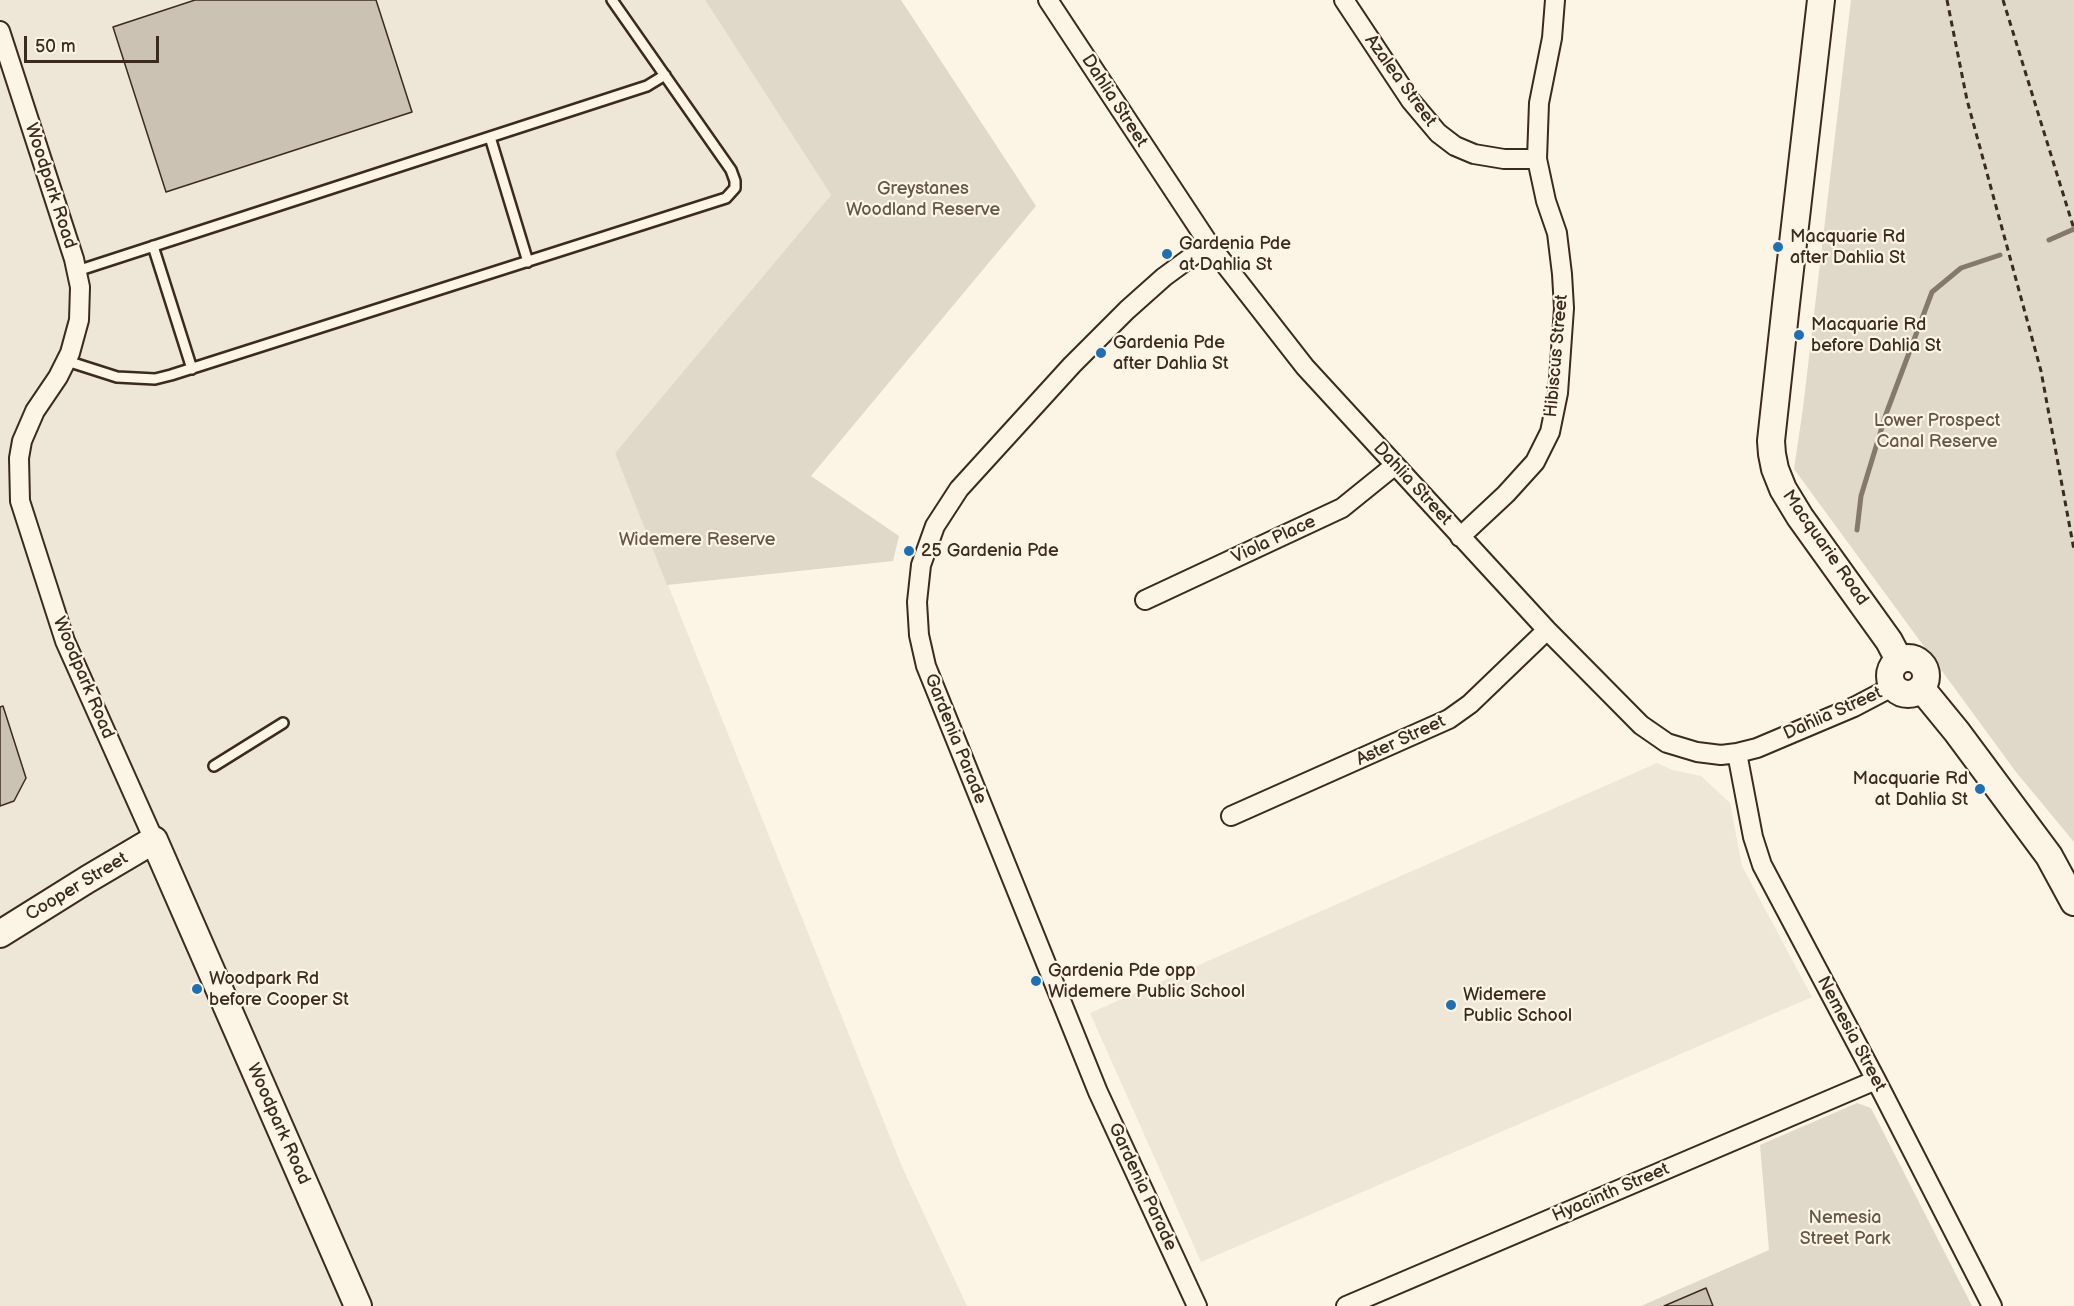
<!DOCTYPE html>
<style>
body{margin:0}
#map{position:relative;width:2074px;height:1306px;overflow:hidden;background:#fcf5e5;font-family:"Balsamiq Sans",sans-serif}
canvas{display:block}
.scale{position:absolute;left:24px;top:36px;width:135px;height:27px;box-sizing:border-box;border:3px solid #3b2a1e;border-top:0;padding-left:8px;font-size:18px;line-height:21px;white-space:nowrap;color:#3b2a1e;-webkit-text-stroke:4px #fcf5e5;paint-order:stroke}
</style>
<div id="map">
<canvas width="2074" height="1306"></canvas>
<div class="scale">50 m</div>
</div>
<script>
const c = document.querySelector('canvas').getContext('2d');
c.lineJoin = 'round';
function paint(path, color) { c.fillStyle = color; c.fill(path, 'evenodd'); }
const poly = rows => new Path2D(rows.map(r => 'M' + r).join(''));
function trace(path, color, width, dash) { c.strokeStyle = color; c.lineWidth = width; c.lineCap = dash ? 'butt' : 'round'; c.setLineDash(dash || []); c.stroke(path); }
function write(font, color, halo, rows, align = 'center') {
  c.font = font + ' "Balsamiq Sans",sans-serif'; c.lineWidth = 4.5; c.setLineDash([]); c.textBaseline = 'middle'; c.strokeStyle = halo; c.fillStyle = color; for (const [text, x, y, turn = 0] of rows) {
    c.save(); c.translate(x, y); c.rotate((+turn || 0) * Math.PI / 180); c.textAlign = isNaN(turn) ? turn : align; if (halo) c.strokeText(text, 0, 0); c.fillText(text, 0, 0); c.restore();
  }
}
const built = poly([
 [0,0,705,0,831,195,615,453,903,1169,967,1306,0,1306],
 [1657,763,1672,770,1701,776,1730,803,1742,866,1812,997,1201,1262,1090,1013]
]);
const green = poly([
 [705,0,901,0,1036,206,811,476,899,536,893,561,667,585,615,453,831,195],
 [1851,0,2074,0,2074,842,2016,772,1794,469,1803,408],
 [1857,1103,1871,1108,1972,1306,1641,1306,1769,1250,1760,1145]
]);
const stream = poly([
 [2049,240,2074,229],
 [1857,530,1861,496,1886,414,1932,292,1961,268,2000,255]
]);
const building = poly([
 [195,0,376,0,412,112,166,192,113,27,195,0],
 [3,706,26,778,14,801,0,806,0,707,3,706],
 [1706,1288,1713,1306,1664,1306,1706,1288]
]);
const path = poly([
 [1947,0,1967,100,2041,371,2074,550],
 [2003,0,2074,229]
]);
const lane = poly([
 [490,137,528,262],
 [153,246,192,369],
 [77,271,647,86,665,75],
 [67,361,117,377,155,379,171,375,726,198,735,188,735,181,731,170,612,0],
 [214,766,283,723]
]);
const street = poly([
 [1048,0,1209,244,1305,367,1547,630,1641,725,1667,743,1697,752,1721,755,1737,753,1757,748,1854,707,1894,686],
 [1344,0,1411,101,1438,133,1455,146,1474,154,1504,159,1537,159],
 [0,31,74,259,80,287,79,320,70,353,58,377,35,411,22,441,19,458,20,501,65,641,154,840],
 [1460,537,1506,494,1535,462,1550,432,1558,393,1564,308,1562,274,1557,233,1546,201,1537,159,1539,103,1552,38,1555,0],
 [1145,600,1342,508,1394,466],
 [1737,753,1753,837,1762,865,1876,1080,1992,1306],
 [1231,816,1449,719,1470,704,1547,630],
 [1197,1306,1098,1092,926,666,919,635,917,602,921,565,935,526,959,489,1072,365,1127,310,1164,277,1209,244],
 [1346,1306,1876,1080]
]);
const secondary = poly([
 [1821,0,1786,304,1771,441,1772,454,1775,469,1783,489,1800,517,1889,641,1899,660],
 '1890 676a18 18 0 1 1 36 0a18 18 0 1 1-36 0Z',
 [1921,688,1957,732,2049,856,2074,902],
 [0,934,88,879,154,840,358,1306]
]);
const markers = [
 [1778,247,6,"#1f6fb2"],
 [1167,254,6,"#1f6fb2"],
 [1799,335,6,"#1f6fb2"],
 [1101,353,6,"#1f6fb2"],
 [909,551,6,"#1f6fb2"],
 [1980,789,6,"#1f6fb2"],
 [1036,981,6,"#1f6fb2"],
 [197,989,6,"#1f6fb2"],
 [1451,1005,6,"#1f6fb2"]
];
const streetNames = [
 ["Azalea Street",1400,81,54],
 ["Dahlia Street",1114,101,57],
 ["Woodpark Road",50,186,72],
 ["Hibiscus Street",1557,356,-85],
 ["Dahlia Street",1412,484,47],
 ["Viola Place",1274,540,-25],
 ["Macquarie Road",1825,548,55],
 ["Woodpark Road",83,678,67],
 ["Dahlia Street",1833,714,-24],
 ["Gardenia Parade",955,739,68],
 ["Aster Street",1401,741,-25],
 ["Cooper Street",77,887,-31],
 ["Nemesia Street",1851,1034,62],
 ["Woodpark Road",278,1124,66],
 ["Gardenia Parade",1142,1187,65],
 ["Hyacinth Street",1611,1193,-23]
];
const parkNames = [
 ["Greystanes",923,189],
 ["Woodland Reserve",923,210],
 ["Lower Prospect",1937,421],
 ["Canal Reserve",1937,442],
 ["Widemere Reserve",697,540],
 ["Nemesia",1845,1218],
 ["Street Park",1845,1239]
];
const poiNames = [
 ["Macquarie Rd",1790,237],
 ["after Dahlia St",1790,258],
 ["Gardenia Pde",1179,244],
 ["at Dahlia St",1179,265],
 ["Macquarie Rd",1811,325],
 ["before Dahlia St",1811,346],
 ["Gardenia Pde",1113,343],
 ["after Dahlia St",1113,364],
 ["25 Gardenia Pde",921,551],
 ["Macquarie Rd",1968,779,"right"],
 ["at Dahlia St",1968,800,"right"],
 ["Gardenia Pde opp",1048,971],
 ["Widemere Public School",1048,992],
 ["Woodpark Rd",209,979],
 ["before Cooper St",209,1000],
 ["Widemere",1463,995],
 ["Public School",1463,1016]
];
paint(built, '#eee6d6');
paint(green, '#e0d8c8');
trace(stream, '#85796b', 5);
paint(building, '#ccc2b3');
trace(building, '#3b2a1e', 1.5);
trace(lane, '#3b2a1e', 14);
trace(street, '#3b2a1e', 22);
trace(secondary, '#3b2a1e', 30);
trace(path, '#3b2a1e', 3, [6, 4.5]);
trace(lane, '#fcf5e5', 9);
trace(street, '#fcf5e5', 18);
trace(secondary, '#fcf5e5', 26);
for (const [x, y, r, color] of markers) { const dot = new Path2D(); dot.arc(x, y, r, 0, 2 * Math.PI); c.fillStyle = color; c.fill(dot); trace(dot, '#fcf5e5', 2); }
write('18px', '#3b2a1e', '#fcf5e5', streetNames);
write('18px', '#645648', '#fcf5e5', parkNames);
write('18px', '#3b2a1e', '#fcf5e5', poiNames, 'left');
</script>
